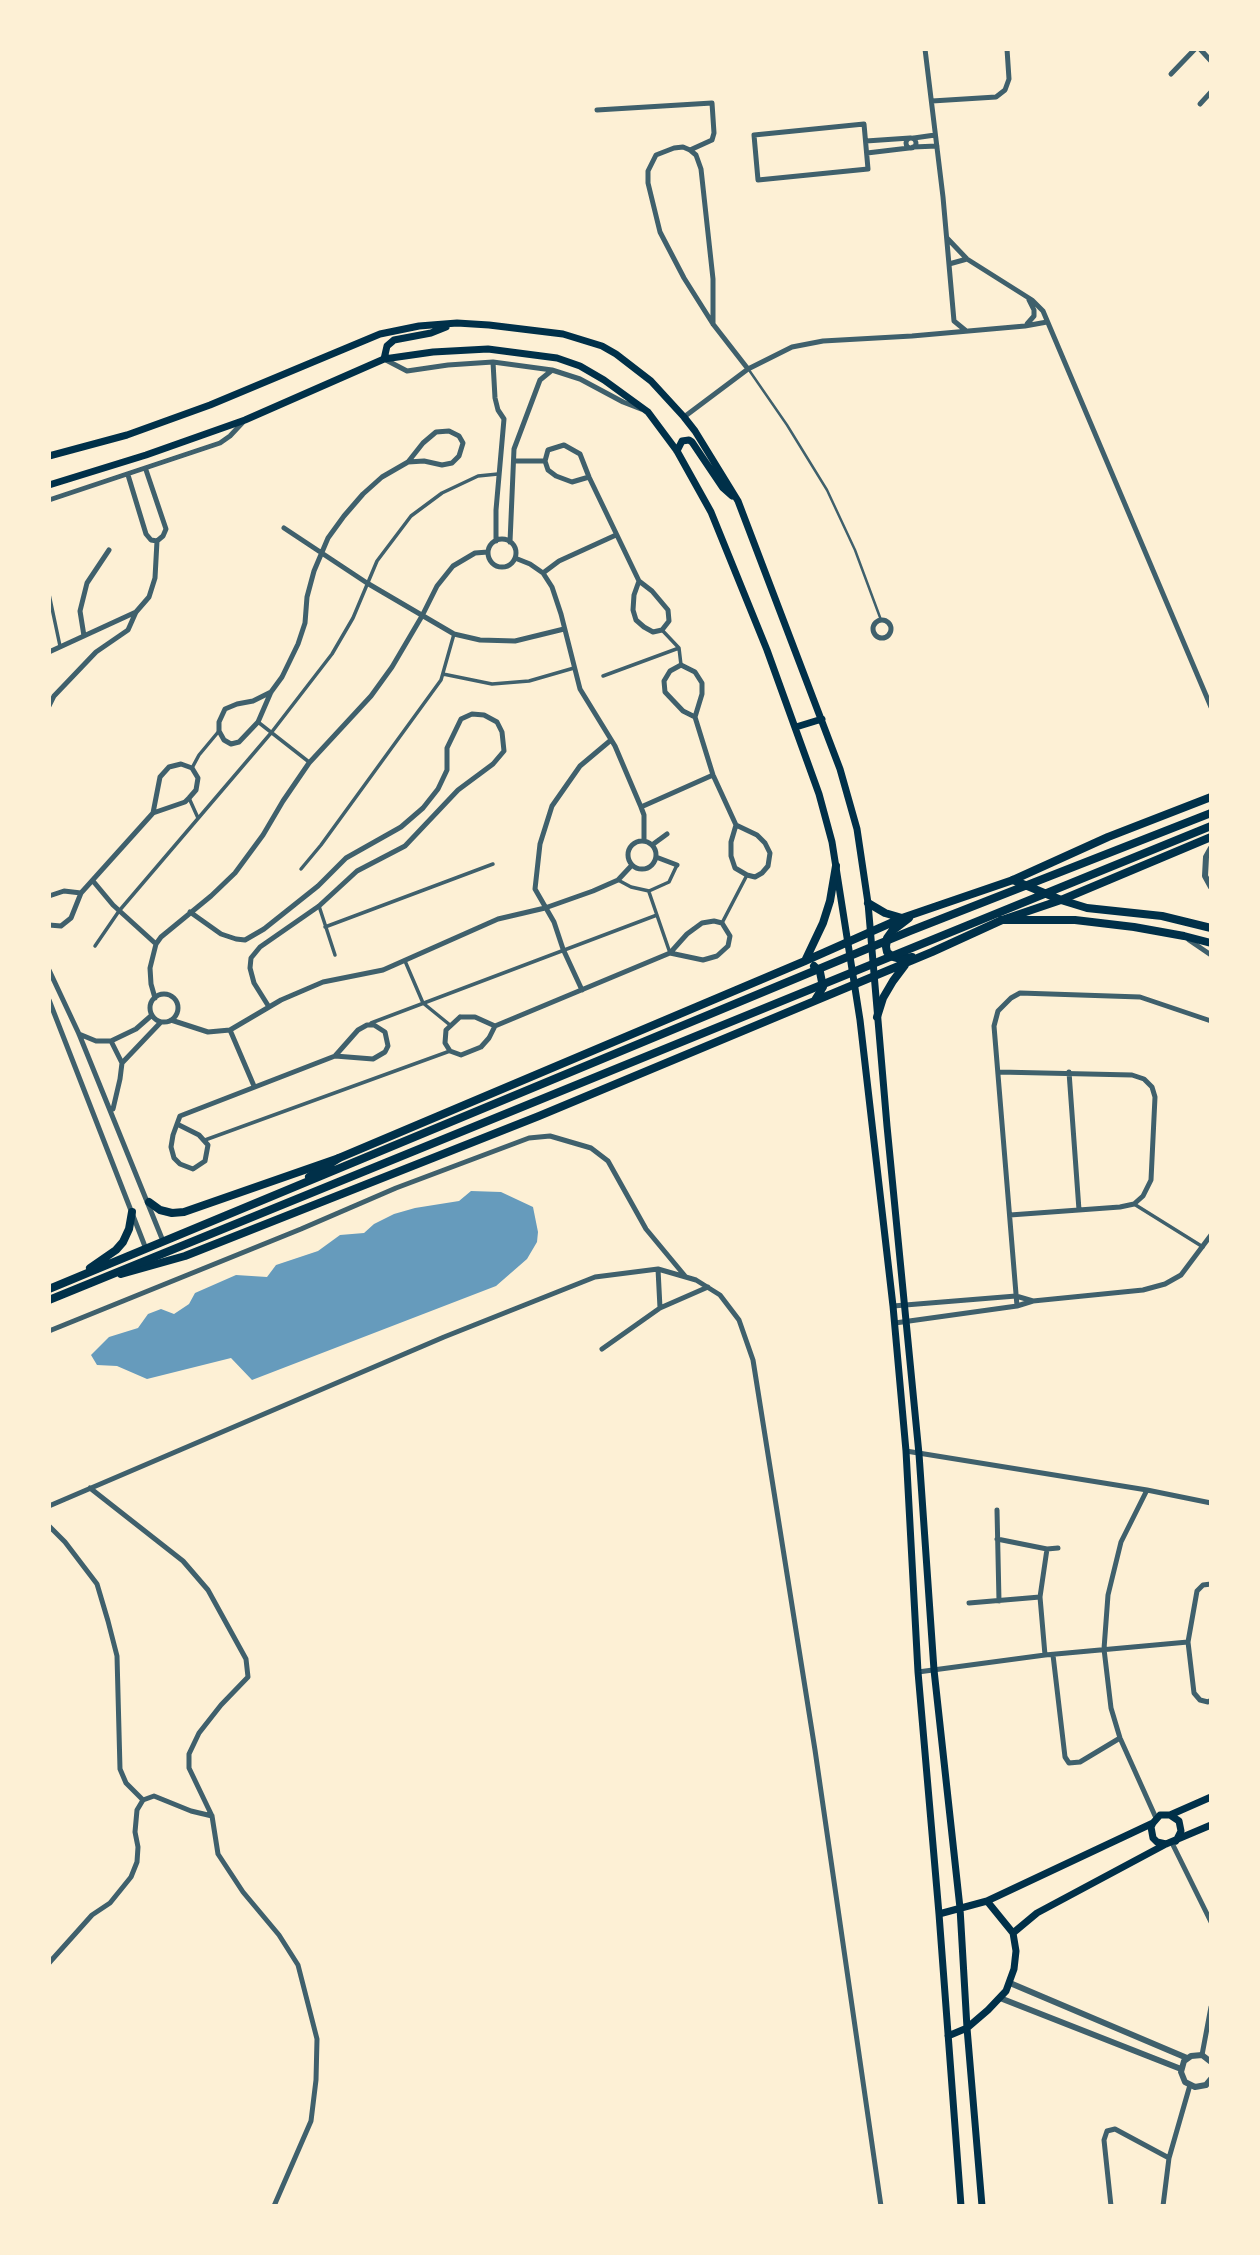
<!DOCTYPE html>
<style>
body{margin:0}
#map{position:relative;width:1260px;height:2255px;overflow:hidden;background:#fdf0d5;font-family:Poppins,sans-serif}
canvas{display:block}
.frame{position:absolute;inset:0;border:51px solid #fdf0d5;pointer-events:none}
</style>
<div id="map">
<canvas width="1260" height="2255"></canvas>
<div class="frame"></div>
</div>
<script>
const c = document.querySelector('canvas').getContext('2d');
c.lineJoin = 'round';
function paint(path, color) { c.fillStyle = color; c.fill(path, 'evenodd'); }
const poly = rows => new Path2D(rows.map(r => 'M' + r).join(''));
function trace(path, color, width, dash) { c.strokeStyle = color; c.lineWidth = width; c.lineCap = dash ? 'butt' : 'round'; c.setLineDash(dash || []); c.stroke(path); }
const water = poly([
 [471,1191,501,1192,533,1207,538,1232,537,1242,527,1259,496,1286,252,1380,231,1358,147,1379,117,1366,97,1365,91,1355,109,1337,138,1328,148,1314,161,1309,174,1314,189,1304,195,1293,236,1275,267,1277,276,1265,318,1251,340,1235,364,1233,374,1224,394,1214,415,1208,459,1201]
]);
const service = poly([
 [749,370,787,425,827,490,855,550,881,620]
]);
const pedestrian = poly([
 [49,594,60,646],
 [662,630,679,648,681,665],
 [443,674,492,684,529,681,574,668],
 [603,676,679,648],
 [258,722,309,762],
 [192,768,199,755,219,731],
 [189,798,198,818],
 [301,869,321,845,441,680,454,634],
 [618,880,631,887,649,891,669,882,677,865],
 [649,892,670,953],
 [319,906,335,955],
 [722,923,747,875],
 [325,927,493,864],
 [95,946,119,911,271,733,332,654,353,618,377,561,411,516,442,493,478,476,498,474],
 [405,961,423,1003,450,1025],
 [371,1023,657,915],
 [205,1140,450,1051],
 [1134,1204,1203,1247]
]);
const minor = poly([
 [925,49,943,197,954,321,965,330],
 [1200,49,1211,61],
 [1171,74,1195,49],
 [932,101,996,97,1005,90,1009,79,1007,49],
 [1200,104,1211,92],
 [597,110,712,103,714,133,712,140,690,150],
 [864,124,868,169,758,180,754,135,864,124],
 [914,138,935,135],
 '906 143a5 5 0 1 1 10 0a5 5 0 1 1-10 0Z',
 [866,141,910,138],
 [913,147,937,146],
 [867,153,909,148],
 [947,238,967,259,1032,300,1043,311,1211,707],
 [949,264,967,259],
 [713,324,713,279,701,169,696,155,690,150,683,147,674,148,656,155,648,171,648,183,660,232,684,278,713,324,748,369],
 [1027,324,1034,316,1034,310,1029,300],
 [384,359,407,371,448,365,493,362,552,370,580,379,623,402,641,409],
 [493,362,495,398,498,410,504,419,496,510,496,541],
 [684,417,748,369,792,347,823,341,912,336,1025,326,1047,322],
 [514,461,545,461],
 [128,475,146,534,151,540,157,541],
 [589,477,572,482,556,476,548,470,545,461,548,450,564,445,580,454,589,477,639,581,652,591,668,610,669,621,662,630,653,632,644,627,636,620,633,610,634,595,639,581],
 [49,500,220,443,230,436,244,421],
 [284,528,367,583,454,634,480,640,515,641,564,629],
 '488 553a14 14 0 1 1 28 0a14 14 0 1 1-28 0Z',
 [510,542,514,449,540,380,551,371],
 [515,558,530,564,543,573,552,587,561,614,580,689,615,746,641,807,644,815,644,841],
 [543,573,559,561,616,535],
 '873 629a9 9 0 1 1 18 0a9 9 0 1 1-18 0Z',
 [84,636,80,611,87,583,109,550],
 [49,652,136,612,149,597,155,578,157,541,163,536,166,529,146,470],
 [681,665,695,672,702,683,702,694,695,717,683,711,665,692,664,681,670,671,681,665],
 [271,692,253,701,237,704,225,709,219,722,219,731,224,740,231,744,239,742,258,722,271,692,282,677,298,644,305,623,307,597,314,571,328,538,344,516,363,494,382,477,408,462,423,443,436,432,449,431,459,436,463,443,459,456,452,463,442,465,424,461,408,462],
 [49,706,54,696,96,652,128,630,136,612],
 [695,717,713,775,736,825],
 [641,807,713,775],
 [736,825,757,835,765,843,770,853,768,866,762,873,755,877,747,875,735,868,731,856,731,842,736,825],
 '628 855a14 14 0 1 1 28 0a14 14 0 1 1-28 0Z',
 [652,845,667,834],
 [656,857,677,865],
 [93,881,113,905,156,944],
 [49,896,64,891,81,893],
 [190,912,221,934,236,939,245,940,264,929,318,886,346,858,401,827,423,808,438,789,447,770,447,748,461,719,472,714,484,715,497,722,502,732,504,751,493,764,458,790,405,846,357,871,319,906,260,947,251,958,250,968,254,983,269,1007],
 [49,925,61,926,71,918,81,893,153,813,185,802,189,798,196,790,198,778,192,768,181,764,169,767,160,777,153,813],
 [1189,940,1211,955],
 [49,970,79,1034,163,1241],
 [582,990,563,949,554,922,535,889,540,844,552,806,580,766,611,740],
 '150 1008a14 14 0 1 1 28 0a14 14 0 1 1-28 0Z',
 [155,998,151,984,150,968,156,944,161,937,211,896,235,873,263,835,283,801,309,763,371,696,392,667,422,616,437,586,453,566,475,553,488,552],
 [49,1000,146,1249],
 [460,1017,475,1017,495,1026,489,1038,481,1047,461,1055,450,1051,445,1043,446,1030,460,1017],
 [171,1020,208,1032,230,1030,281,1000,323,982,383,970,498,919,545,908,593,891,618,880,632,865],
 [495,1026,670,953,687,934,702,923,714,921,722,923,730,936,728,946,717,956,703,960,670,953],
 [230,1030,254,1086],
 [79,1034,96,1041,111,1041,136,1029,152,1015],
 [111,1041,122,1063],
 [999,1072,1132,1075,1144,1079,1152,1087,1155,1097,1151,1180,1143,1196,1134,1204,1120,1207,1010,1215],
 [1069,1072,1079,1210],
 [113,1109,120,1079,122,1063,161,1022],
 [177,1124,199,1135,208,1145,205,1161,193,1169,180,1164,174,1158,171,1147,173,1135,177,1124,180,1116,335,1056,373,1059,385,1052,388,1046,385,1032,374,1025,367,1025,358,1030,335,1056],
 [658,1269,660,1308],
 [893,1306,1016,1296,1033,1301],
 [1017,1306,994,1026,998,1011,1011,998,1020,993,1140,997,1211,1021],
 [895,1323,1017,1306,1033,1301,1143,1290,1165,1284,1181,1275,1211,1235],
 [49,1331,301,1229,396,1188,529,1138,550,1136,591,1148,608,1161,646,1229,685,1276],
 [602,1349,660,1308,708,1287],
 [906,1451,1147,1490,1211,1503],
 [90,1488,183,1561,208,1590,246,1659,248,1677,221,1705,199,1733,189,1754,189,1768,212,1816,218,1854,243,1892,279,1935,298,1965,317,2039,316,2080,311,2121,274,2206],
 [1147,1490,1121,1542,1108,1595,1104,1649,1111,1708,1120,1738,1156,1818],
 [49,1506,444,1337,595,1277,658,1269,696,1280,720,1295,739,1320,753,1360,815,1750,881,2206],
 [997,1510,999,1601],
 [49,1526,65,1542,97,1584,108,1621,117,1656,120,1769,126,1783,143,1800,154,1796,191,1811,212,1816],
 [997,1539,1047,1549,1058,1548],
 [1211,1584,1203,1585,1197,1591,1188,1642,1194,1693,1200,1700,1208,1702,1211,1700],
 [969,1603,1040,1597],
 [1045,1655,1040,1597,1047,1549],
 [1053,1655,1065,1757,1069,1763,1080,1762,1120,1738],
 [918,1672,1045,1655,1188,1642],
 [1172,1843,1211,1922],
 [49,1963,92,1915,110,1903,131,1877,137,1862,138,1847,135,1832,137,1810,143,1800],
 [1202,2055,1211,2007],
 [1111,2206,1104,2140,1107,2131,1115,2129,1169,2158],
 [1163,2206,1169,2158,1190,2085]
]);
const tertiary = poly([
 [1211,848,1206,857,1205,876,1211,887],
 [1010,1983,1187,2058],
 [1000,1998,1181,2069],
 [1211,2062,1202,2055,1191,2056,1184,2061,1181,2072,1185,2082,1195,2087,1206,2085,1211,2079]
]);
const secondary = poly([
 [384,359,387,346,394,340,431,333,446,327],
 [677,451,682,441,689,440,692,442,723,488,732,496],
 [49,456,127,435,210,405,380,334,419,326,457,323,489,325,563,334,602,346,616,354,651,381,684,417,695,431,738,501,840,769,857,829,868,903,887,1126,919,1454,934,1670,960,1908,967,2028,982,2206],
 [49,485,146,455,245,420,384,359,433,352,488,349,557,358,580,366,604,380,648,412,677,451,711,512,767,650,819,794,832,842,860,1020,893,1306,906,1451,918,1672,939,1914,961,2206],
 [796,727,822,719],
 [1170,1815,1211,1797],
 [1153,1823,1151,1827,1153,1838,1157,1842,1166,1844],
 [939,1914,987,1901,1153,1823,1160,1815,1170,1815,1179,1821,1181,1831,1176,1841],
 [1013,1933,1037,1913,1166,1844,1211,1825],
 [948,2036,967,2028,988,2010,1006,1991,1014,1969,1016,1951,1013,1933,987,1901]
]);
const primary = poly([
 [868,903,885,913,902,918],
 [909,918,892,931,887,938,886,947,887,952,893,957,900,959,912,957],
 [805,961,823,923,830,901,836,866],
 [814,966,820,972,823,987,815,1000],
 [877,1017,883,998,893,981,905,965],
 [149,1202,160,1210,172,1213,184,1212,339,1158,805,961,902,918,1013,880,1108,837,1211,797],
 [121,1274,185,1256,539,1116,932,952,1002,920,1061,900,1211,837]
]);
const trunk = poly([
 [1013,880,1061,900,1087,908,1162,916,1211,928],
 [1002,920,1075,920,1134,927,1184,936,1211,943],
 [309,1177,339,1158],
 [90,1268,116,1250,123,1242,129,1229,132,1212],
 [49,1289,910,931,1211,813],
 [49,1300,1211,826]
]);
paint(water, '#669bbc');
trace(service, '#3f606c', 2.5);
trace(pedestrian, '#3f606c', 3.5);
trace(minor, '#3f606c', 5);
trace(tertiary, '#3f606c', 6);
trace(secondary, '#003049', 7);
trace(primary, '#003049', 8);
trace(trunk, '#003049', 8);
</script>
